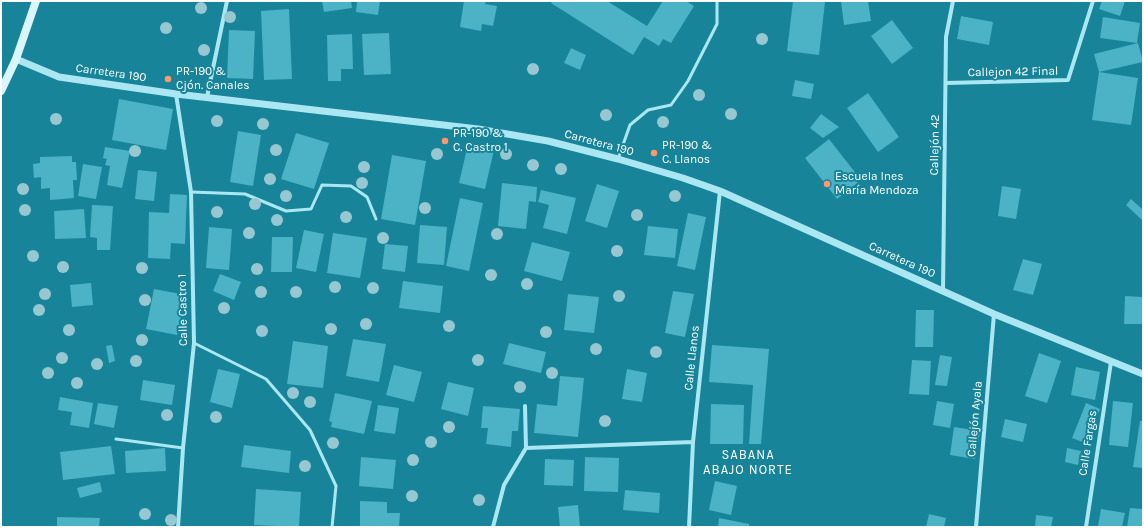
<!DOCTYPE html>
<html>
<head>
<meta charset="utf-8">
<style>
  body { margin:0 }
  #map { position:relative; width:1144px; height:528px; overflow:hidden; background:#178499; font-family:Karla,sans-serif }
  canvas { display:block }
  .frame { position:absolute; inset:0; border:2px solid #fff; pointer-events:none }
</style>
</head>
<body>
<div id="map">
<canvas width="1144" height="528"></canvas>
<div class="frame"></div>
</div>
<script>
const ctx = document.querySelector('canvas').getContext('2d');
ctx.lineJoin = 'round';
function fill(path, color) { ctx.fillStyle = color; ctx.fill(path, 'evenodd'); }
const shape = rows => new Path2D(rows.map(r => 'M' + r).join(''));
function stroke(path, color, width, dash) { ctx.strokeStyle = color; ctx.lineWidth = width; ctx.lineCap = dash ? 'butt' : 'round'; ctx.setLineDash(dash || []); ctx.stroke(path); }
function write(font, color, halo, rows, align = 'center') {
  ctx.font = font + ' Karla,sans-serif'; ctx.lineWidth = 4; ctx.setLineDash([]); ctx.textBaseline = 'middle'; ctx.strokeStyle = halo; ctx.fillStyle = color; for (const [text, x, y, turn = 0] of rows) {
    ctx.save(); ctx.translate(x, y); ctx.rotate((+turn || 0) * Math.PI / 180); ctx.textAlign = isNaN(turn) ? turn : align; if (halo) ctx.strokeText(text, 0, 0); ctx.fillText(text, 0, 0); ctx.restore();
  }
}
const building = shape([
  [322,1,351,1,352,8,324,12],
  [357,1,380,1,378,15,356,12],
  [464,1,486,1,485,4,497,6,493,26,482,24,481,31,460,27],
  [552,1,607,1,647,26,663,1,686,1,694,6,671,43,663,39,659,46,644,37,633,55,551,3],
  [793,1,825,2,819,55,787,51],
  [841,1,868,1,871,21,844,25],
  [1102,1,1125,1,1120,16,1099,9],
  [289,9,292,79,264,80,261,11],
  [961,16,993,22,989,45,957,39],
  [1103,17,1140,23,1137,43,1100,38],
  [892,20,913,48,892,64,871,36],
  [229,30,255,31,253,79,227,78],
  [389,33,391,74,364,75,362,34],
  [352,34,353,69,341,69,341,81,328,81,327,35],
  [1138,43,1143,62,1099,72,1094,54],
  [571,48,586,55,580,70,564,63],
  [1099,72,1138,78,1131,125,1092,120],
  [795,80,814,84,811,99,792,96],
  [868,93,899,137,878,152,847,108],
  [119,99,173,109,166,150,112,140],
  [821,114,839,127,823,138,810,128],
  [238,131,261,135,253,186,230,182],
  [296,133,329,143,314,189,281,179],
  [829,139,861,180,837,199,805,158],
  [468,144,494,150,485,189,459,183],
  [105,147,130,151,122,188,107,185,110,166,105,165,107,159,103,158],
  [392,155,426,161,415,225,381,219],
  [72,156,72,162,76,162,77,180,73,180,74,198,50,200,50,188,41,189,41,177,34,178,33,164,40,163,40,157],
  [83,164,102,167,96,199,78,196],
  [138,170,157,172,154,201,135,199],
  [502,183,537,187,536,202,529,201,526,229,498,226],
  [597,184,619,191,607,228,585,221],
  [1002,186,1021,189,1016,219,998,216],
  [541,190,576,198,567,234,543,228,549,205,538,202],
  [170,194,187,195,185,244,171,243,170,259,148,258,149,212,169,213],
  [460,198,483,203,469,271,446,266],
  [1131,199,1143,210,1142,220,1126,205],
  [92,205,113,206,110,250,97,250,97,238,90,237],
  [84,209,86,238,55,239,54,211],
  [688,213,706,217,695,270,677,266],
  [420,225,447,227,444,265,417,263],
  [648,226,678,229,675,258,644,255],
  [209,227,232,229,229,270,206,268],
  [304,230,324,234,316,272,296,268],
  [333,233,367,238,360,278,327,273],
  [272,237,293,237,292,272,271,272],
  [532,242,570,252,562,281,524,271],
  [385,244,408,246,405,272,382,269],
  [1023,259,1042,264,1033,295,1013,290],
  [220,274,241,282,234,300,213,291],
  [403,281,443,286,440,313,399,308],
  [91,283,93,305,72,307,70,285],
  [154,289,186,295,177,335,146,329],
  [673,291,694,294,685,337,665,333],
  [568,294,599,297,594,333,564,330],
  [1125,296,1143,297,1142,324,1124,324],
  [916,310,934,310,933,347,915,347],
  [353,339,386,344,379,382,346,376],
  [293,341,328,346,323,388,287,384],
  [509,343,546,352,541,373,503,364],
  [112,345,115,361,109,363,106,346],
  [712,345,769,349,761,444,749,444,753,385,709,382],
  [1039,353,1061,361,1047,403,1025,396],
  [940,355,952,357,947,386,935,385],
  [912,360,931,361,929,395,909,394],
  [394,365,422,372,414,402,386,395],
  [1076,367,1100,372,1095,400,1071,395],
  [218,369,240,374,232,408,210,402],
  [627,369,647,373,642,402,622,399],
  [560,376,584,378,578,437,534,433,537,404,557,406],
  [143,380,175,385,172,405,140,400],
  [448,382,474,388,468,416,441,409],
  [335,393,372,401,364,434,331,427,332,422,329,421],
  [60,397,93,403,89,428,70,425,72,412,58,410],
  [937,401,954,404,950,428,933,425],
  [1113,401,1133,403,1128,447,1109,445],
  [98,403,118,406,114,428,94,424],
  [1086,403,1100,409,1085,443,1072,438],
  [711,404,744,405,743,444,710,444],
  [378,405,399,408,395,434,374,431],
  [483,406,520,409,518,431,512,431,511,447,486,444,488,428,481,428],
  [1005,419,1027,424,1023,442,1001,437],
  [1140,421,1143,421,1143,468,1133,467],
  [954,427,980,431,975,459,950,455],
  [244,445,291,451,289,473,241,467],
  [111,446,115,474,63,480,60,452],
  [165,448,166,471,126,473,125,451],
  [1067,448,1081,451,1078,465,1065,462],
  [361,457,396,460,393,489,359,486],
  [585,457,619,458,618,492,584,491],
  [545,459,574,460,573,486,544,485],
  [715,481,737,486,731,515,709,510],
  [100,482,102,492,80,498,77,488],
  [256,489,301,492,299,527,254,525],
  [625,490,660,493,659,513,623,510],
  [360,501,387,502,387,513,400,513,399,527,360,527],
  [578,505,580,527,560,527,558,507],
  [1130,508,1143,509,1143,527,1127,527],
  [1101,509,1125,513,1122,527,1098,526],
  [929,514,946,518,944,527,926,527],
  [1036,515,1053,517,1051,527,1035,527],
  [57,517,100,518,99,527,57,527],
  [719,518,749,524,749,527,718,527]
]);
const service = shape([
  [618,159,630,125,648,110,671,105,688,81,717,24,717,1],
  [191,192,245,194,286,211,311,209,322,185,351,186,367,197,376,219],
  [194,343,266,379,310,430,336,486,332,527],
  [116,439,183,448]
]);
const minor = shape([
  [946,83,1068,80,1093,1],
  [176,94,191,192,194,343,183,448,178,527],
  [207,97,227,1],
  [943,291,946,37,953,1],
  [525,406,526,448],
  [493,527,504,485,526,448,693,442],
  [689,527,693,442,720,191],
  [976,527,994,314],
  [1086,527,1111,362]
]);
const tertiary = shape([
  [16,59,59,77,176,94,478,129,548,141,618,159,683,178,720,191,994,314,1143,374]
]);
const secondary = shape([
  [1,91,16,59,36,1]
]);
const trees = [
  [201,8],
  [230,17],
  [166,28],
  [762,39],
  [204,50],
  [533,69],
  [699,95],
  [731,114],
  [606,115],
  [56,119],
  [217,121],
  [663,122],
  [263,124],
  [276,150],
  [135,151],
  [437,154],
  [506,154],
  [533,165],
  [364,167],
  [561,169],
  [270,179],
  [362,183],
  [23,189],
  [286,196],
  [675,196],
  [255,204],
  [425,208],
  [25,210],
  [217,212],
  [637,215],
  [346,217],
  [277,220],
  [249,233],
  [497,234],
  [383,238],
  [617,251],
  [33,256],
  [63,267],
  [142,268],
  [257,269],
  [491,275],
  [527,284],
  [335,287],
  [373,288],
  [261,292],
  [296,292],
  [45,294],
  [619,296],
  [145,300],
  [224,308],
  [39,310],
  [366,324],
  [449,326],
  [331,329],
  [69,330],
  [262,331],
  [546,332],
  [142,340],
  [596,349],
  [656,352],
  [62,358],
  [478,360],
  [136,361],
  [97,364],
  [48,373],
  [552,373],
  [77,383],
  [520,387],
  [293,393],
  [310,402],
  [167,415],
  [216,417],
  [605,421],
  [449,427],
  [431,442],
  [333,443],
  [413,460],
  [305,466],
  [412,496],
  [479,500],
  [145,514],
  [171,520]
];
const markers = [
  [168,79,4,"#ff996c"],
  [445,141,4,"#ff996c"],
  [654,153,4,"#ff996c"],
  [827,184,4,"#ff996c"]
];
const poiNames = [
  ["PR-190 &",176,72],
  ["Cjón. Canales",176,86],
  ["PR-190 &",453,134],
  ["C. Castro 1",453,148],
  ["PR-190 &",662,146],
  ["C. Llanos",662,160],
  ["Escuela Ines",835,177],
  ["María Mendoza",835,191]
];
const streetNames = [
  ["Callejon 42 Final",1013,72,-1],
  ["Carretera 190",111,73,8],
  ["Carretera 190",599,143,15],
  ["Callejón 42",935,145,-89],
  ["Carretera 190",902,260,24],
  ["Calle Castro 1",183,310,-91],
  ["Calle Llanos",692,358,-84],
  ["Callejón Ayala",975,419,-85],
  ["Calle Fargas",1088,443,-81]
];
const neighbourhoodNames = [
  ["SABANA",748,455],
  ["ABAJO NORTE",748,470]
];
fill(building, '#4cb2c5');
stroke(service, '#abe7f2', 3);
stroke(minor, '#abe7f2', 4);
stroke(tertiary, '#abe7f2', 7);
stroke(secondary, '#daf6fc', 8);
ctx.fillStyle = '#97c8d1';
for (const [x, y] of trees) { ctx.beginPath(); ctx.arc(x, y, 6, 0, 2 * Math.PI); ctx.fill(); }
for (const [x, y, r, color] of markers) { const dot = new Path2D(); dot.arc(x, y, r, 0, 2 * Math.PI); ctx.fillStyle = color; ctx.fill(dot); stroke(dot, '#178499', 1.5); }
write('12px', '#fff', '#178499', poiNames, 'left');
write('12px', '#fff', '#178499', streetNames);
ctx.letterSpacing = '1px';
write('13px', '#fff', '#178499', neighbourhoodNames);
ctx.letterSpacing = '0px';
</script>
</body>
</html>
